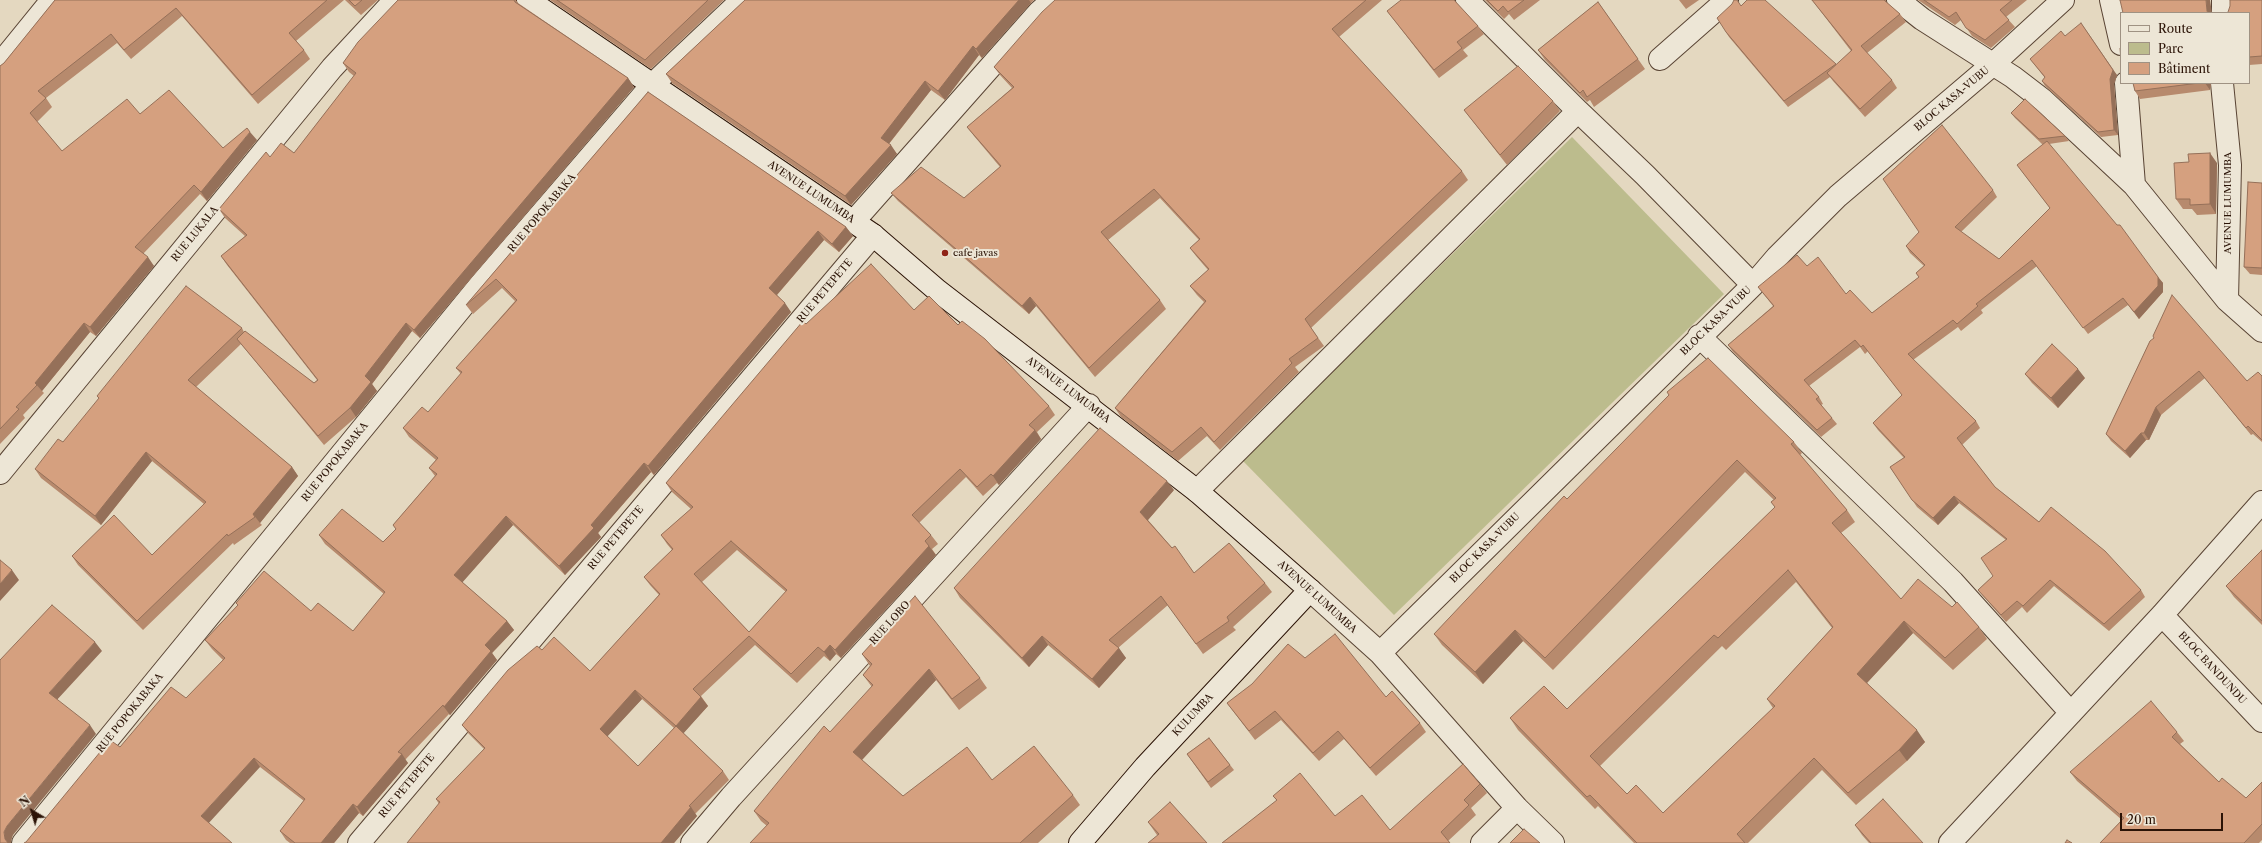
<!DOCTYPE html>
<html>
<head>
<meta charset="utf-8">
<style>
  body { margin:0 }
  #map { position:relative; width:2262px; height:843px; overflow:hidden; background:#e4d8c0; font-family:"Libre Caslon Text",serif }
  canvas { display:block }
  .legend { position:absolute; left:2120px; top:12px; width:130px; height:72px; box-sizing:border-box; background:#ede6d6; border:1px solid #9f9283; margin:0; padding:5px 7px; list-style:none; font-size:12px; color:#2b1306 }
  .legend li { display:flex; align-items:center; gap:8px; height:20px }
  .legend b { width:20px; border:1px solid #9f9283 }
  .north { position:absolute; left:12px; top:791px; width:40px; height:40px; -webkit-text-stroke:3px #ede6d6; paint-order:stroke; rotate:322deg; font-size:11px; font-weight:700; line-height:16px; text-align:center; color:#2b1306 }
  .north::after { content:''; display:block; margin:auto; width:14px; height:18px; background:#2b1306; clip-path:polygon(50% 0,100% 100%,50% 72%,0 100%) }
  .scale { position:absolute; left:2120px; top:813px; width:103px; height:18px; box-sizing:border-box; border:2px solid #2b1306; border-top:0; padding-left:5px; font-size:12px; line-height:14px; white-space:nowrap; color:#2b1306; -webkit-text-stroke:3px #ede6d6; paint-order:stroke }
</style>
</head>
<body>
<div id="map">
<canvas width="2262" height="843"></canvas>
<ul class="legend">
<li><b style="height:5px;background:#ede6d6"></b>Route</li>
<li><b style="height:11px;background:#bcbc8d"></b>Parc</li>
<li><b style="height:11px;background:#d5a07f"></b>Bâtiment</li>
</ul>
<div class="north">N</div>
<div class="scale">20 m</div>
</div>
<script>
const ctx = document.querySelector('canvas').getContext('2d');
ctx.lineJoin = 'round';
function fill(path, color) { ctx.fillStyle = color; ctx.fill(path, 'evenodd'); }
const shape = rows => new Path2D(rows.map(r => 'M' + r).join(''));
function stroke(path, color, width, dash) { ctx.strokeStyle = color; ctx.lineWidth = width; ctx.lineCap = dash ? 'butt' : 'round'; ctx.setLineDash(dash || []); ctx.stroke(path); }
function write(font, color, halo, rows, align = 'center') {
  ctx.font = font + ' "Libre Caslon Text",serif'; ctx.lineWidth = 4; ctx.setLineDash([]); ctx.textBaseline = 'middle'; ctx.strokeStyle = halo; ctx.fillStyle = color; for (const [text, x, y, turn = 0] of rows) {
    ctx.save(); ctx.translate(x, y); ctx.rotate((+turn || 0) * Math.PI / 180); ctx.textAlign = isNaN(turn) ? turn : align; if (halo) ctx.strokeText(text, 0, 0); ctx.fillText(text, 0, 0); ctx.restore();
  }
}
const green = shape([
  [1572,137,1724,294,1394,615,1242,460]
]);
const street = shape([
  [1467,0,1578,111],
  [1898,0,1922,19,2013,77,2043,100,2134,185,2227,300,2262,331],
  [2111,0,2121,44],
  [2223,13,2223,0],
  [1660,59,1727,0],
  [0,64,52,0],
  [2126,83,2134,185],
  [2222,83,2230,165,2227,300],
  [854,221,1039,12,1053,0],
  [1699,336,1953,582,2071,713],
  [0,473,332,68,395,0],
  [1197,491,1578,111,1645,175,1753,285],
  [1310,590,1380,653,1517,808,1553,843],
  [2162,615,2262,721],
  [1380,653,1753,285,1777,257,1838,196,1992,65,2063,0],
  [23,843,480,285,652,85,742,0],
  [359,843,873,235],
  [692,843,731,797,1089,405],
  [1482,843,1517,808],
  [1950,843,2162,615,2262,502]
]);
const secondary = shape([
  [528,0,873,235,938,291,1197,491,1310,590,1145,767,1080,843]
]);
const wall = shape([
  [55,0,344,0,296,41,304,50,310,59,258,104,182,16,131,59,117,43,46,98,52,107,37,122,62,151,140,114,223,148,257,140,207,201,200,194,143,254,154,266,96,336,90,332,42,391,44,393,23,415,25,418,0,444,0,66,4,63],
  [345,0,378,0,361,15],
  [398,0,516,0,518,3,628,78,634,87,420,338,412,331,372,384,377,391,356,417,324,445,241,344,196,387,292,467,298,476,260,523,262,525,234,545,233,543,143,630,78,565,72,556,152,555,204,504,152,461,101,525,41,478,35,469,63,442,99,399,97,396,242,328,244,332,314,383,317,380,227,265,221,256,245,236,225,218,219,209,270,157,294,153,354,76,349,72,343,63],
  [550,0,724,0,651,69],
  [745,0,1034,0,1031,3,982,58,979,55,945,100,931,90,889,144,897,154,851,205,672,83,666,74],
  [1055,0,1382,0,1339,37,1462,171,1468,180,1311,328,1324,346,1295,367,1299,372,1220,450,1207,436,1178,461,1121,417,1115,408,1204,302,1197,295,1190,286,1208,270,1196,256,1190,248,1199,240,1160,198,1108,240,1160,300,1166,309,1095,377,1036,306,1029,314,898,201,891,193,964,198,1000,167,974,136,967,127,1012,88,1000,75,994,67],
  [1455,0,1455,2,1478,26,1484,34,1463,50,1468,56,1439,78,1387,11],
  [1485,0,1540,0,1514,20,1509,14,1504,19],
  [1679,0,1699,0,1686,9],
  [1812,0,1886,0,1886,2,1900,14,1906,22,1867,53,1892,80,1897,88,1865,117,1833,81,1830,77,1788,107,1729,37,1726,32,1741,6,1837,65,1851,51],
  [1918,0,2027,0,2006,17,2015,27,1991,48,1972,36,1961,20,1955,25],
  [2262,0,2262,64,2249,65,2249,13],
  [1598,2,1645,69,1594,107,1590,100,1587,102,1545,60,1538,50],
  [2065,36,2117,75,2114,84,2118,135,2101,137,2045,86,2042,81,2045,78,2030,59],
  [2133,83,2211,83,2210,90,2140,99,2135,91],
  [648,92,846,227,853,236,839,252,824,240,777,295,791,312,654,475,651,472,598,533,601,537,565,575,513,525,462,582,507,621,514,630,492,653,497,660,450,715,449,714,405,760,408,763,363,816,359,813,334,843,290,843,286,840,280,831,304,801,260,767,26,842,120,747,186,698,223,660,212,649,205,640,238,605,236,603,311,611,353,631,384,594,325,544,319,535,383,542,396,529,393,525,435,476,429,468,436,460,409,437,403,428,428,412,461,374,456,368,515,301,502,288,473,314,466,305],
  [1553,101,1560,111,1507,165,1471,119,1464,110],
  [2011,113,2065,136,2069,141,2049,144,2163,283,2163,292,2139,319,2128,305,2088,334,2037,266,1981,310,1983,313,1961,331,1958,327,1913,360,1976,421,1980,428,1962,445,1995,487,2039,522,2141,590,2145,597,2109,631,2054,586,2027,613,2022,607,2006,622,1983,596,1978,590,1993,576,2006,540,1959,503,1938,525,1917,507,1890,467,1904,458,1878,430,1873,423,1902,395,1868,351,1865,354,1860,347,1809,386,1819,397,1823,404,1821,405,1832,418,1837,424,1821,437,1733,352,1728,345,1773,306,1758,287,1807,266,1872,313,1919,277,1916,273,1924,266,1910,253,1906,246,1993,190,1997,197,1961,232,1999,259,2050,208,2017,165,2043,144,2042,144,2015,118],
  [2189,162,2217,163,2216,214,2197,215,2192,209,2183,209,2176,199],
  [2262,183,2262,275,2250,274,2244,267],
  [914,310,958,325,1049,406,1055,415,1037,432,1041,439,999,485,997,483,983,496,966,477,919,523,931,535,938,544,932,549,936,555,841,658,836,654,830,661,824,656,797,683,755,645,701,696,708,706,683,733,723,771,729,780,695,814,697,816,674,843,407,843,439,804,436,799,484,749,468,733,462,725,542,650,590,671,659,595,650,585,644,577,672,550,667,544,661,535,691,509,672,492,666,483,806,324],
  [737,550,786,592,749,632,702,582],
  [642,699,674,728,638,766,607,736],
  [2150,341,2247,381,2262,376,2262,442,2253,434,2251,435,2205,378,2161,415,2149,440,2146,440,2130,458,2111,441,2106,434],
  [2025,374,2085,378,2058,408,2032,383],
  [1794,442,1802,453,1800,455,1847,510,1855,522,1841,533,1901,599,1952,607,1979,627,1987,639,1953,670,1913,633,1867,683,1925,742,1907,761,1856,805,1822,770,1748,843,1634,843,1598,806,1595,809,1518,730,1510,718,1567,709,1775,507,1771,502,1774,500,1745,472,1553,670,1523,641,1483,684,1442,645,1434,634,1567,499],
  [1796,582,1832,628,1767,699,1773,708,1663,813,1627,794,1600,766,1722,646,1726,650],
  [1174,490,1148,520,1194,573,1265,583,1272,592,1233,627,1236,630,1203,654,1168,605,1118,648,1126,658,1099,688,1048,645,1029,667,960,598,954,588],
  [2262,550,2262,625,2234,597,2226,586],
  [862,654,980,678,987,688,959,710,936,680,862,760,903,796,992,780,1073,795,1080,805,1038,843,750,843,767,826,761,821,754,811,830,732,872,687,863,675,870,666],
  [1305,658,1386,697,1420,723,1426,732,1376,776,1344,739,1319,761,1281,720,1255,740,1227,703],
  [2177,732,2184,741,2180,744,2219,782,2246,798,2262,782,2262,840,2259,843,2100,843,2122,820,2077,781,2070,772],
  [1209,738,1234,770,1211,788,1187,754],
  [1480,784,1487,793,1471,808,1476,815,1448,841,1222,843,1277,801,1273,796,1335,816,1390,830],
  [1148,822,1207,843,1157,835],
  [1855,825,1923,843,1869,843,1862,835]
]);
const shadedWall = shape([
  [1019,0,1029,0,1031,3,982,58,976,49],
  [2206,0,2210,0,2212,13,2208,13,2207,11],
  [2081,23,2117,75,2114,84,2118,135,2114,130],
  [973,46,979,55,945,100,938,91],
  [628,78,634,87,420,338,414,330],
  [925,81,931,90,887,146,881,138],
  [2205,83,2211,83,2210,90],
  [250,132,257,140,207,201,201,192],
  [891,145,897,154,851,205,845,196],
  [2210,153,2217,163,2216,214,2210,204],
  [846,227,853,236,839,252,832,244],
  [818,231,824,240,775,297,769,288],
  [148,257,154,266,96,336,90,327],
  [2158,277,2163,283,2163,292,2139,319,2134,312],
  [1030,297,1036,306,1029,314,1022,306],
  [785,303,791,312,654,475,648,466],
  [84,323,90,332,42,391,35,383],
  [406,323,412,331,372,384,377,391,356,417,350,408,365,376],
  [2078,369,2085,378,2058,408,2051,398],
  [2156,407,2161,415,2149,440,2144,433],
  [1035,430,1041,439,999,485,993,476],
  [2141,433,2146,440,2130,458,2125,451],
  [146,452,152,461,101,525,95,516],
  [644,463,651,472,598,533,601,537,565,575,559,566,591,525],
  [292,467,298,476,260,523,253,514],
  [1167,481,1174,490,1147,521,1140,512],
  [1954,496,1959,503,1938,525,1933,518],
  [506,516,513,525,461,584,454,575],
  [929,546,936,555,841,658,835,650],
  [12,570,19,580,0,601,0,584],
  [507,621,514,630,492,653,497,660,450,715,444,707,485,645],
  [1904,621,1913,633,1865,685,1857,674],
  [1515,630,1523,641,1483,684,1475,672],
  [1042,636,1048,645,1029,667,1022,658],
  [95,642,102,651,55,702,49,693],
  [830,645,836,654,830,661,824,652],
  [1119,648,1126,658,1099,688,1092,679],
  [929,669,936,680,860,762,853,752],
  [635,690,642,699,606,738,600,729],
  [701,697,708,706,682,735,676,726],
  [90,725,96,734,13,835,11,841,11,843,8,843,5,839,4,832,7,826],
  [1917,730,1925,742,1907,761,1899,750],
  [402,754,408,763,363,816,357,807],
  [254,758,260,767,207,825,201,816],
  [353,804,359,813,334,843,321,843],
  [691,807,697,816,674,843,661,843]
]);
const building = shape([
  [55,0,327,0,289,33,304,50,252,95,176,8,124,50,111,34,38,91,46,98,30,113,62,151,127,99,140,114,169,90,223,148,247,128,250,132,201,192,194,185,135,247,148,257,90,327,84,323,35,383,37,385,16,407,19,409,0,429,0,66,4,63,55,0],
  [349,0,362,0,355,6,349,0],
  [398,0,514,0,515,2,628,78,414,330,406,323,365,376,371,382,350,408,318,436,237,339,245,331,314,383,318,380,221,256,247,235,219,209,266,152,270,157,281,143,294,153,356,73,343,63,358,42,398,0],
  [557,0,708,0,645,60,557,0],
  [745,0,1019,0,976,49,973,46,938,91,925,81,881,138,891,145,845,196,666,74,745,0],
  [1055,0,1366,0,1332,29,1462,171,1305,319,1318,338,1289,359,1292,363,1214,442,1201,427,1172,452,1115,408,1206,301,1190,286,1209,269,1190,248,1200,239,1154,189,1101,232,1160,300,1089,368,1030,297,1022,306,891,193,921,167,964,198,1001,166,967,127,1014,87,994,67,1042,12,1055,0],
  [1401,0,1454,0,1478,26,1457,42,1462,48,1434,70,1387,11,1401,0],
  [1487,0,1524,0,1508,12,1503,6,1498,11,1487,0],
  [1734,0,1737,0,1741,6,1747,0,1765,0,1836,64,1784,101,1726,32,1717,18,1732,4,1734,0],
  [1812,0,1884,0,1900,14,1861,46,1892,80,1860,109,1827,73,1852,50,1812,0],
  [1924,0,2012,0,2000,10,2009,20,1985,40,1966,28,1956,12,1949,17,1924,0],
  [2120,0,2206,0,2207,11,2208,13,2123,13,2120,0],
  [2230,0,2262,0,2262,56,2249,57,2249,13,2227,13,2228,12,2230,6,2230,0],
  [1598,2,1638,59,1587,97,1583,90,1580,93,1538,50,1598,2],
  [2081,23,2113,70,2110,79,2114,130,2098,132,2042,81,2045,77,2030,59,2061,31,2065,36,2081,23],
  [2121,47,2121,61,2120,48,2121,47],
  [1518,66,1553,101,1500,155,1464,110,1518,66],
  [2133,83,2199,83,2135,91,2133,83],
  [648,92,846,227,832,244,818,231,769,288,785,303,648,466,644,463,591,525,594,528,559,566,506,516,454,575,507,621,485,645,491,651,444,707,443,705,398,752,402,754,357,807,353,804,321,843,295,843,280,831,305,799,254,758,201,816,232,843,24,843,26,842,110,740,120,747,171,687,186,698,225,658,205,640,238,605,236,603,264,571,311,611,318,603,353,631,385,592,319,535,342,509,383,542,396,529,393,525,437,474,429,468,438,458,403,428,422,407,428,412,462,372,456,368,517,300,496,279,466,305,648,92],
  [2025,99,2065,136,2039,139,2011,113,2025,99],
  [1942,125,1993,190,1955,227,1999,259,2050,208,2017,165,2047,141,2117,225,2120,225,2158,277,2158,286,2134,312,2123,298,2083,328,2032,260,1976,304,1978,306,1957,324,1953,320,1908,354,1976,421,1957,438,1995,487,2039,522,2051,507,2105,551,2141,590,2104,624,2050,580,2023,606,2017,601,2001,615,1978,590,1993,576,1981,558,2007,539,1954,496,1933,518,1912,500,1890,467,1905,457,1873,423,1902,395,1863,345,1861,347,1855,340,1804,380,1819,397,1816,399,1832,418,1817,430,1728,345,1774,306,1758,287,1797,255,1807,266,1818,257,1846,294,1850,290,1872,313,1919,277,1916,273,1925,265,1906,246,1919,232,1883,179,1942,125],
  [2210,153,2210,204,2190,205,2190,199,2176,199,2174,163,2189,162,2188,154,2210,153],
  [2248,182,2262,183,2262,268,2244,267,2248,182],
  [871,264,914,310,929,296,958,325,962,321,985,339,1049,406,1029,425,1035,430,993,476,991,474,977,487,960,469,912,515,931,535,925,541,929,546,835,650,830,645,824,652,818,647,791,674,749,636,693,689,701,697,676,726,635,690,600,729,638,766,676,726,723,771,689,806,691,807,661,843,407,843,440,802,436,799,485,748,462,725,508,670,537,646,542,650,554,637,590,671,660,594,644,577,673,549,661,535,693,507,666,483,803,321,806,324,871,264],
  [731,541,787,590,749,632,694,574,731,541],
  [186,286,242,328,188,380,292,467,253,514,255,517,228,536,227,534,137,621,72,556,114,515,152,555,206,502,146,452,95,516,35,469,58,439,63,442,99,398,97,396,186,286],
  [2172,295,2247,381,2258,372,2262,376,2262,440,2248,426,2246,428,2199,371,2156,407,2144,433,2141,433,2125,451,2106,434,2150,341,2154,338,2153,336,2172,295],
  [2052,344,2078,369,2051,398,2025,374,2052,344],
  [1708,358,1794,442,1791,444,1847,510,1832,523,1901,599,1918,579,1952,607,1957,602,1979,627,1945,658,1904,621,1857,674,1917,730,1899,750,1848,793,1814,758,1737,834,1745,843,1637,843,1590,795,1587,797,1510,718,1544,686,1567,709,1775,507,1771,502,1776,498,1737,460,1545,658,1515,630,1475,672,1434,634,1564,496,1567,499,1669,395,1667,392,1708,358],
  [1788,570,1833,627,1767,699,1775,706,1663,813,1636,785,1627,794,1590,756,1714,635,1718,638,1788,570],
  [1100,428,1167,481,1140,512,1172,548,1175,546,1194,573,1229,543,1265,583,1227,617,1229,621,1196,644,1161,596,1109,640,1119,648,1092,679,1042,636,1022,658,954,588,1100,428],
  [2262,550,2262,621,2226,586,2262,550],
  [0,560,12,570,0,584,0,560],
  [915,596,980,678,952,699,929,669,853,752,903,796,967,747,992,780,1034,746,1073,795,1020,843,750,843,769,823,754,811,824,726,830,732,873,685,863,675,872,664,862,654,915,596],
  [52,605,95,642,49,693,90,725,7,826,4,832,5,839,8,843,0,843,0,660,52,605],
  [1335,634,1386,697,1392,691,1420,723,1370,768,1338,731,1313,753,1275,711,1249,731,1227,703,1252,684,1288,644,1305,658,1335,634],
  [2151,701,2177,732,2172,737,2219,782,2222,778,2246,798,2262,782,2262,824,2244,843,2100,843,2124,818,2070,772,2151,701],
  [1209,738,1230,765,1208,782,1187,754,1209,738],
  [1463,764,1480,784,1464,800,1469,805,1441,832,1450,843,1222,843,1277,800,1273,796,1300,773,1335,816,1362,795,1390,830,1463,764],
  [1883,799,1923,843,1871,843,1855,825,1883,799],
  [1170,802,1207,843,1148,843,1159,834,1148,822,1170,802],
  [1524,829,1540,843,1510,843,1524,829],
  [2067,840,2072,843,2065,843,2067,840]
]);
const markers = [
  [945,253,4,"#8f2418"]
];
const streetNames = [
  ["BLOC KASA-VUBU",1952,99,-40],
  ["AVENUE LUMUMBA",811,192,34],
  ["AVENUE LUMUMBA",2228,203,-90],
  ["RUE POPOKABAKA",542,213,-50],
  ["RUE LUKALA",195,234,-51],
  ["RUE PETEPETE",825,291,-50],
  ["BLOC KASA-VUBU",1716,321,-44],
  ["AVENUE LUMUMBA",1068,390,37],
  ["RUE POPOKABAKA",335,462,-51],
  ["RUE PETEPETE",616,538,-50],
  ["BLOC KASA-VUBU",1485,548,-45],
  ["AVENUE LUMUMBA",1317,597,42],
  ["RUE LOBO",890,623,-48],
  ["BLOC BANDUNDU",2212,668,47],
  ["RUE POPOKABAKA",130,713,-51],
  ["KULUMBA",1193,715,-47],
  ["RUE PETEPETE",407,786,-50]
];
const poiNames = [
  ["cafe javas",953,253]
];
fill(green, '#bcbc8d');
stroke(street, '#594434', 24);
stroke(secondary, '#2b1306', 24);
stroke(street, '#ede6d6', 22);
stroke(secondary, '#ede6d6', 22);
fill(wall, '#b78a6d');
fill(shadedWall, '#957059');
fill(building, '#d5a07f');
stroke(building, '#957059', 1);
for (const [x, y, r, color] of markers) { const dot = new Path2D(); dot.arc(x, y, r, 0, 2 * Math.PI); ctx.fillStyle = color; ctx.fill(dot); stroke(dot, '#ede6d6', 1.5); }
write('10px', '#2b1306', '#ede6d6', streetNames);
write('10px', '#2b1306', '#ede6d6', poiNames, 'left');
</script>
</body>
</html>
